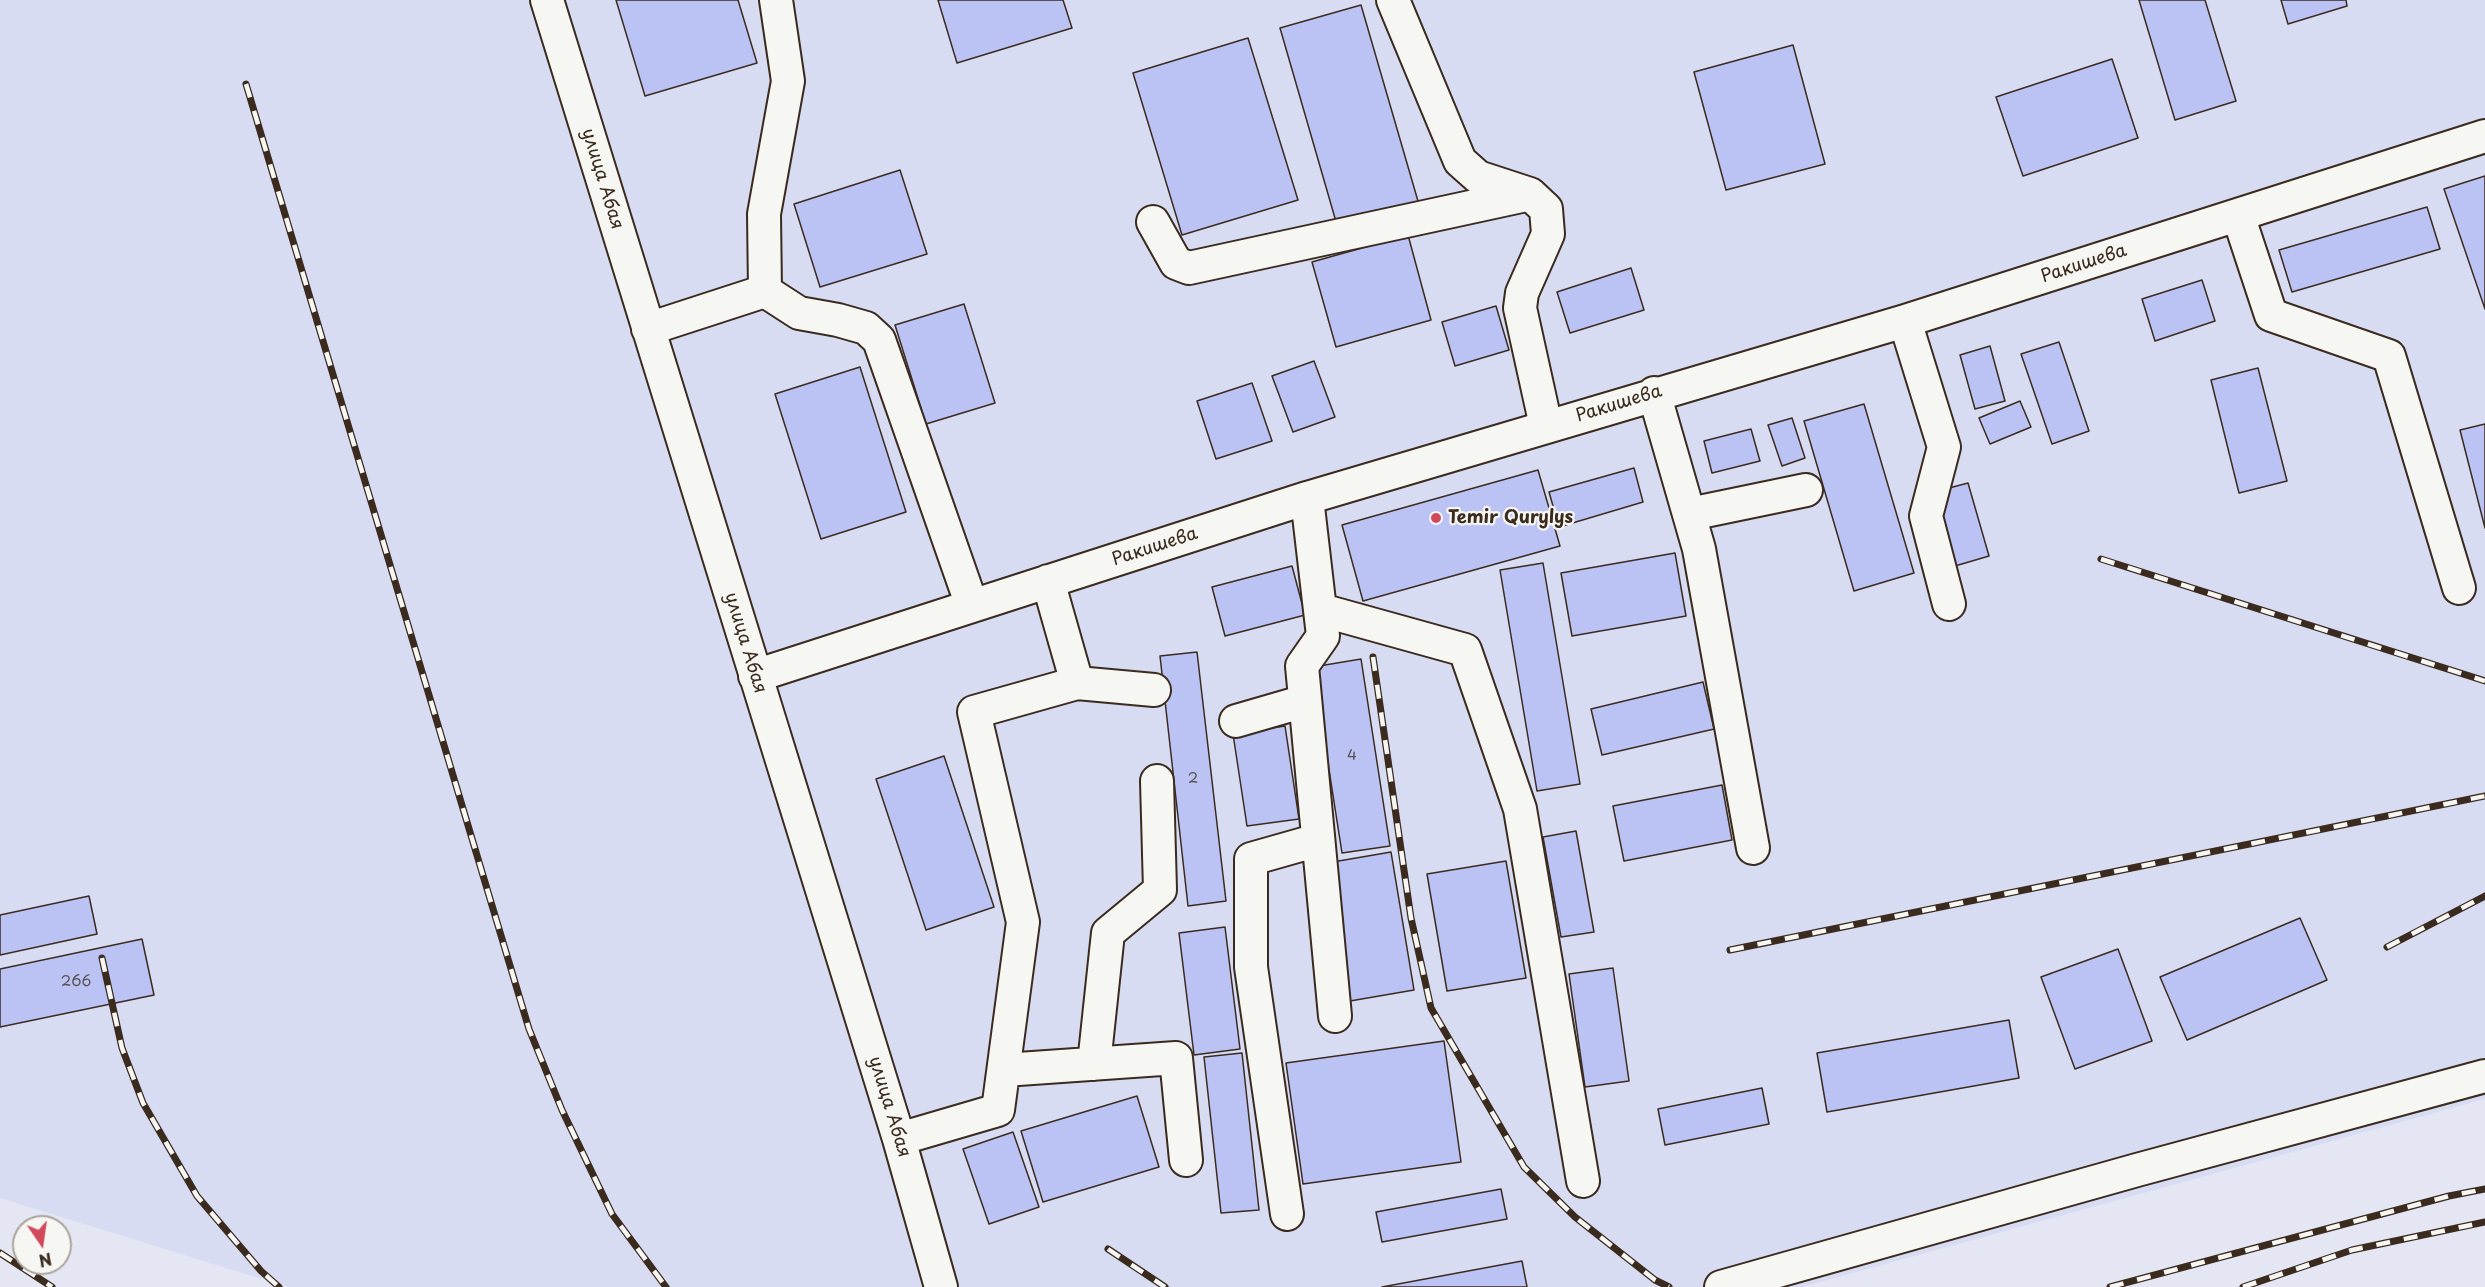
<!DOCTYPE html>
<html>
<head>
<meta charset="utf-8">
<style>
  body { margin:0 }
  #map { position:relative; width:2485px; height:1287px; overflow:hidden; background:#e4e7f3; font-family:"Playpen Sans",sans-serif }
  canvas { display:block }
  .north { position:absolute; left:12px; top:1215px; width:60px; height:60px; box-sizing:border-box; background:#f6f6f2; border:2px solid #aba49d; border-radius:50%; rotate:167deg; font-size:16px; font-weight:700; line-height:24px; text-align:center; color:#3b2a1e }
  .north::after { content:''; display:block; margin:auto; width:21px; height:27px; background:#d1495b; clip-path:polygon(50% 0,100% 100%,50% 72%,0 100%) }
</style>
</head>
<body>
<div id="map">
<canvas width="2485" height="1287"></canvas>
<div class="north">N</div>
</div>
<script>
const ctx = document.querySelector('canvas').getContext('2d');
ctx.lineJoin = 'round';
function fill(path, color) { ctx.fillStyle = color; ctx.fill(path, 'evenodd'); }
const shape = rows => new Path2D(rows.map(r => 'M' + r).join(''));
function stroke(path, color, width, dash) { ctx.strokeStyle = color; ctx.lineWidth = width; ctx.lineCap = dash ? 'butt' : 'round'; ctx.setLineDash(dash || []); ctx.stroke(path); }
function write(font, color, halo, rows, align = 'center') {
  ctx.font = font + ' "Playpen Sans",sans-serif'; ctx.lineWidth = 4.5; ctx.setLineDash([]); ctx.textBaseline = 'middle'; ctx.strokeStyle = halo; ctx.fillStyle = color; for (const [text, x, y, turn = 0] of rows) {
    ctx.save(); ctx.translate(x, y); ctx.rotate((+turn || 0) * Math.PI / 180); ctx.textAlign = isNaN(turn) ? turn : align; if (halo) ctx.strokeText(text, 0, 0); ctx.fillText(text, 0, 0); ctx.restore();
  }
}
const built = shape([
  [0,0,2485,0,2485,1099,1802,1287,287,1287,0,1198]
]);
const building = shape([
  [616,0,738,0,757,63,645,96,616,0],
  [938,0,1063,0,1072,28,957,63,938,0],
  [2139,0,2205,0,2236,101,2175,120,2139,0],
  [2281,0,2346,0,2347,6,2288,24,2281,0],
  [1361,5,1420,208,1339,232,1280,28,1361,5],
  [1248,38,1298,200,1182,235,1133,73,1248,38],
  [1793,45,1825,164,1726,190,1694,72,1793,45],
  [2112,59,2138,138,2023,176,1996,97,2112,59],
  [900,170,927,254,820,287,794,204,900,170],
  [2485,176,2485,309,2444,189,2485,176],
  [2427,207,2440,249,2292,292,2279,250,2427,207],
  [1408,235,1431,320,1336,347,1312,262,1408,235],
  [1631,268,1644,310,1570,333,1557,292,1631,268],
  [2202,280,2215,321,2155,341,2142,299,2202,280],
  [964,304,995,403,926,424,895,325,964,304],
  [1496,306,1509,350,1455,366,1442,322,1496,306],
  [2059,342,2089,431,2052,444,2021,354,2059,342],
  [1990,346,2005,401,1975,409,1960,355,1990,346],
  [1314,361,1335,417,1293,432,1272,376,1314,361],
  [860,367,906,512,821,539,775,394,860,367],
  [2258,368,2287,481,2239,493,2211,380,2258,368],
  [1252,383,1272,441,1216,459,1197,401,1252,383],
  [2020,401,2031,427,1990,444,1979,418,2020,401],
  [1864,404,1914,573,1854,591,1804,421,1864,404],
  [1792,418,1805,458,1782,466,1768,425,1792,418],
  [2485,424,2485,528,2460,430,2485,424],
  [1751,429,1760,461,1712,473,1704,441,1751,429],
  [1634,468,1643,502,1559,527,1549,492,1634,468],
  [1538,470,1560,546,1363,601,1342,525,1538,470],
  [1968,483,1989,556,1955,566,1934,492,1968,483],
  [1675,553,1686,616,1572,636,1561,573,1675,553],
  [1543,563,1580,784,1537,791,1500,570,1543,563],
  [1292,566,1305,615,1225,636,1212,587,1292,566],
  [1197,652,1226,901,1188,906,1160,656,1197,652],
  [1361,659,1390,846,1342,853,1313,667,1361,659],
  [1703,682,1714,729,1602,755,1591,709,1703,682],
  [1285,726,1299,819,1247,826,1233,734,1285,726],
  [944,756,994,907,926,930,876,779,944,756],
  [1722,785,1732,840,1624,861,1613,806,1722,785],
  [1576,831,1594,932,1561,937,1543,837,1576,831],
  [1391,852,1414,990,1350,1001,1327,863,1391,852],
  [1506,861,1526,978,1447,991,1427,874,1506,861],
  [89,896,97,934,0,955,0,915,89,896],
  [2300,918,2327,980,2187,1040,2160,977,2300,918],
  [1225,927,1240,1049,1194,1055,1179,933,1225,927],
  [142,939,154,995,0,1027,0,969,142,939],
  [2118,949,2152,1041,2075,1069,2041,977,2118,949],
  [1613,968,1629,1081,1585,1087,1569,974,1613,968],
  [2009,1020,2019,1078,1827,1112,1817,1053,2009,1020],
  [1444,1041,1461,1162,1303,1184,1286,1063,1444,1041],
  [1242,1053,1259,1210,1221,1213,1204,1057,1242,1053],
  [1762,1088,1769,1124,1665,1145,1658,1109,1762,1088],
  [1137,1096,1159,1167,1043,1202,1021,1131,1137,1096],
  [1013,1132,1039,1207,989,1224,963,1149,1013,1132],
  [1501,1189,1507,1219,1382,1242,1376,1212,1501,1189],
  [1522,1261,1527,1287,1382,1287,1522,1261]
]);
const minor = shape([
  [547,0,899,1139,941,1287],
  [1393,0,1460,161,1478,177,1530,194,1546,209,1548,234,1522,293,1520,308,1546,426],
  [2238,215,2271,315,2389,356,2459,588],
  [1153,222,1176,263,1189,268,1526,195],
  [765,291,764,214,788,81,776,0],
  [1905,321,1944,447,1926,516,1949,604],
  [648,329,765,291,799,313,838,320,866,328,879,340,972,606],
  [1654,393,1699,549,1753,848],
  [1307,498,1323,636,1302,666,1335,1016],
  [1690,514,1806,490],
  [1321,610,1465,650,1520,809,1583,1181],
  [755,676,1307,498,1905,321,2485,136],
  [1077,683,1154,690],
  [1236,721,1305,701],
  [1094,1064,1108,933,1160,890,1157,781],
  [1004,1070,1176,1058,1186,1160],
  [899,1139,998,1110,1023,922,974,712,1077,683,1048,581],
  [1287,1214,1251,967,1251,859,1318,840],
  [1721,1287,2137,1170,2485,1076]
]);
const rail = shape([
  [246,84,529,1029,562,1110,612,1214,666,1287],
  [2101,559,2485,681],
  [1373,657,1411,918,1431,1008,1524,1167,1575,1217,1655,1280,1669,1287],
  [2387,947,2485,896],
  [1730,950,2485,796],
  [102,958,122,1048,143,1103,197,1196,261,1271,279,1287],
  [1108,1249,1165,1287],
  [0,1253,52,1287],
  [2110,1287,2449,1196,2485,1189],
  [2243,1287,2352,1250,2485,1222]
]);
const markers = [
  [1436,518,6,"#d1495b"]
];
const numberNames = [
  ["4",1352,756],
  ["2",1193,779],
  ["266",76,982]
];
const streetNames = [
  ["улица Абая",602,179,73],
  ["Ракишева",2084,264,-18],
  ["Ракишева",1619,404,-17],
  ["Ракишева",1155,547,-18],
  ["улица Абая",745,643,73],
  ["улица Абая",889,1107,73]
];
const poiNames = [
  ["Temir Qurylys",1448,518]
];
fill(built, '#d8dcf3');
fill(building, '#bbc3f4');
stroke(building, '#3b2a1e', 1.5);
stroke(minor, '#3b2a1e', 36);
stroke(minor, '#f6f6f2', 32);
stroke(rail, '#3b2a1e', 7);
stroke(rail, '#f6f6f2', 4.5, [14]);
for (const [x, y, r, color] of markers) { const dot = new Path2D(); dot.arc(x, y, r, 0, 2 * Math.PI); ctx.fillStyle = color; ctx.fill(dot); stroke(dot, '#f6f6f2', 2); }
write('15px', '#5b5054', null, numberNames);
write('18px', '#3b2a1e', '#f6f6f2', streetNames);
write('bold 18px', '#3b2a1e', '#f6f6f2', poiNames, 'left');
</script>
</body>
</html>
